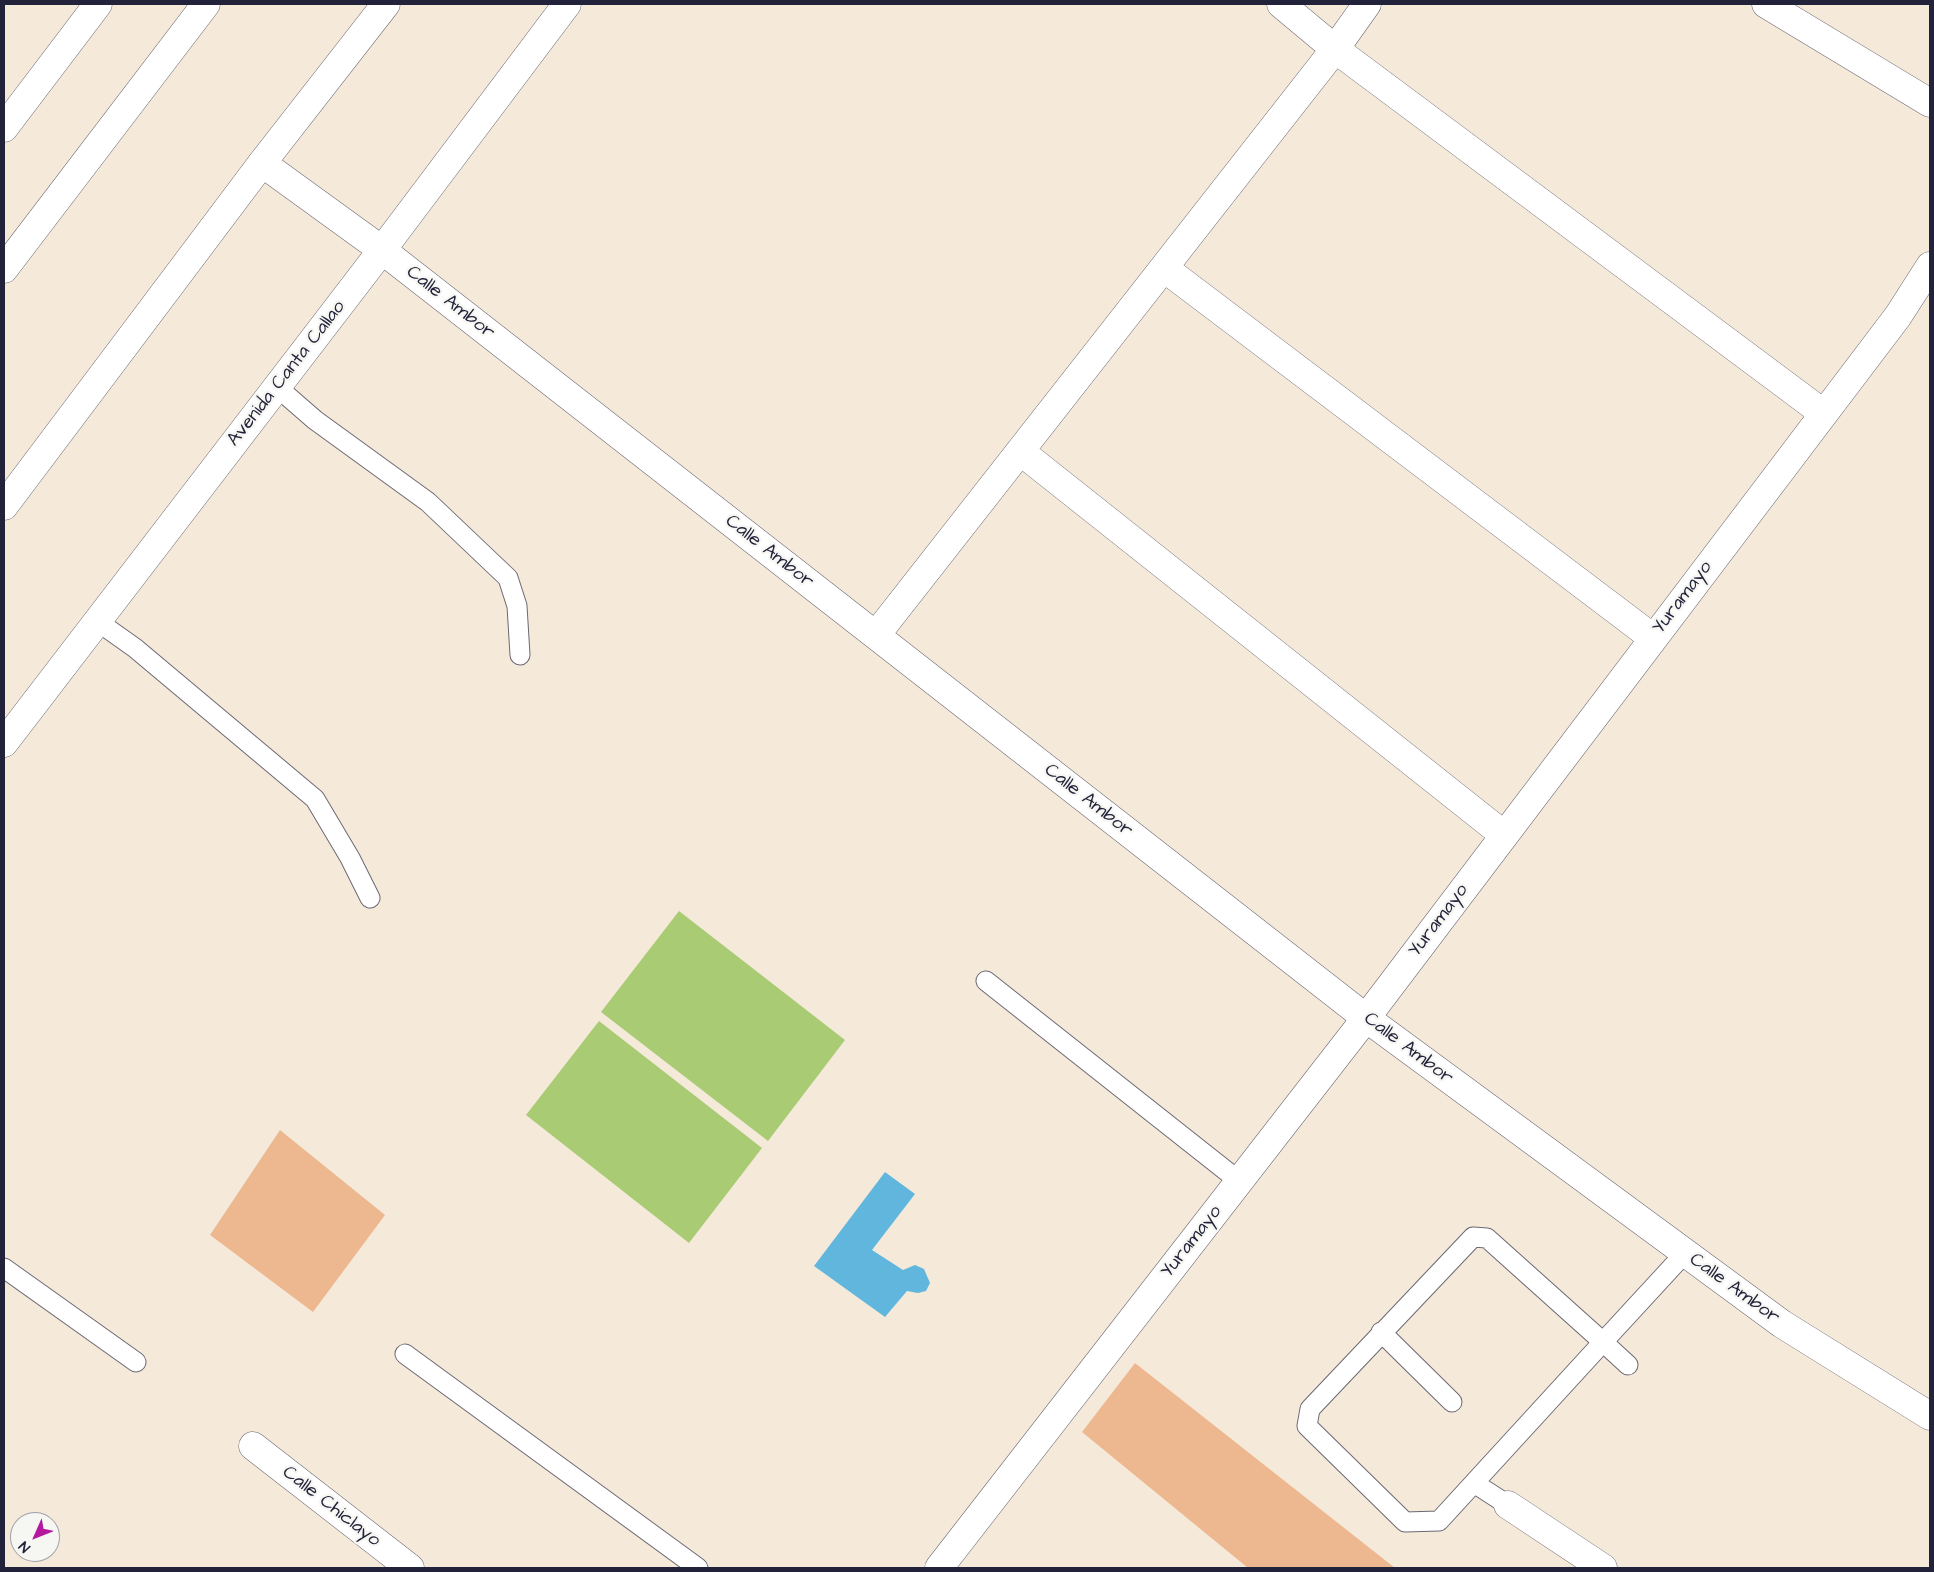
<!DOCTYPE html>
<html>
<head>
<meta charset="utf-8">
<style>
  body { margin:0 }
  #map { position:relative; width:1934px; height:1572px; overflow:hidden; background:#f5eada; font-family:"Architects Daughter",sans-serif }
  canvas { display:block }
  .frame { position:absolute; inset:0; border:5px solid #22223b; pointer-events:none }
  .north { position:absolute; left:10px; top:1512px; width:50px; height:50px; box-sizing:border-box; background:#f6f6f2; border:1px solid #a1a1a9; border-radius:50%; rotate:226deg; font-size:14px; font-weight:700; line-height:20px; text-align:center; color:#22223b }
  .north::after { content:''; display:block; margin:auto; width:18px; height:22px; background:#b5179e; clip-path:polygon(50% 0,100% 100%,50% 72%,0 100%) }
</style>
</head>
<body>
<div id="map">
<canvas width="1934" height="1572"></canvas>
<div class="frame"></div>
<div class="north">N</div>
</div>
<script>
const ctx = document.querySelector('canvas').getContext('2d');
ctx.lineJoin = 'round';
function fill(path, color) { ctx.fillStyle = color; ctx.fill(path, 'evenodd'); }
const shape = rows => new Path2D(rows.map(r => 'M' + r).join(''));
function stroke(path, color, width, dash) { ctx.strokeStyle = color; ctx.lineWidth = width; ctx.lineCap = dash ? 'butt' : 'round'; ctx.setLineDash(dash || []); ctx.stroke(path); }
function write(font, color, halo, rows, align = 'center') {
  ctx.font = font + ' "Architects Daughter",sans-serif'; ctx.lineWidth = 4.5; ctx.setLineDash([]); ctx.textBaseline = 'middle'; ctx.strokeStyle = halo; ctx.fillStyle = color; for (const [text, x, y, turn = 0] of rows) {
    ctx.save(); ctx.translate(x, y); ctx.rotate((+turn || 0) * Math.PI / 180); ctx.textAlign = isNaN(turn) ? turn : align; if (halo) ctx.strokeText(text, 0, 0); ctx.fillText(text, 0, 0); ctx.restore();
  }
}
const green = shape([
  [679,911,845,1040,768,1141,601,1012],
  [599,1021,762,1148,689,1243,526,1115]
]);
const water = shape([
  [885,1172,915,1194,872,1250,903,1270,915,1265,924,1269,930,1283,926,1291,918,1293,907,1291,885,1317,814,1266]
]);
const building = shape([
  [280,1130,385,1215,313,1312,210,1235],
  [1135,1363,1395,1568,1248,1568,1082,1432]
]);
const lane = shape([
  [277,387,315,420,428,502,508,578,517,606,520,655],
  [97,621,135,648,315,799,350,858,370,898],
  [986,981,1239,1181],
  [4,1268,136,1362],
  [1381,1332,1452,1402],
  [405,1354,698,1568],
  [1628,1365,1603,1342,1487,1238,1473,1237,1310,1409,1307,1426,1405,1522,1439,1521,1603,1342,1685,1253],
  [1474,1483,1508,1505]
]);
const street = shape([
  [1281,4,1335,49,1823,413],
  [1766,4,1930,103],
  [262,163,382,250,1366,1018,1782,1324,1930,1416],
  [1164,268,1653,638],
  [1020,451,1504,835],
  [876,635,1335,49,1367,4],
  [4,743,382,250,567,4],
  [253,1446,410,1568],
  [1508,1505,1603,1568],
  [939,1568,1366,1018,1898,316,1930,266]
]);
const secondary = shape([
  [4,128,98,4]
]);
const primary = shape([
  [4,269,206,4],
  [4,506,262,163,386,4]
]);
const streetNames = [
  ["Calle Ambor",450,303,38],
  ["Avenida Canta Callao",287,374,-52],
  ["Calle Ambor",769,552,38],
  ["Yuramayo",1683,598,-53],
  ["Calle Ambor",1088,801,38],
  ["Yuramayo",1439,921,-53],
  ["Calle Ambor",1408,1049,37],
  ["Yuramayo",1192,1242,-52],
  ["Calle Ambor",1734,1289,36],
  ["Calle Chiclayo",331,1507,38]
];
fill(green, '#a9cb74');
fill(water, '#61b6dd');
fill(building, '#edb790');
stroke(lane, '#6c6873', 21);
stroke(street, '#6c6873', 29);
stroke(secondary, '#6c6873', 29);
stroke(primary, '#6c6873', 29);
stroke(lane, '#fff', 19);
stroke(street, '#fff', 28);
stroke(secondary, '#fff', 28);
stroke(primary, '#fff', 28);
write('19px', '#22223b', '#f6f6f2', streetNames);
</script>
</body>
</html>
